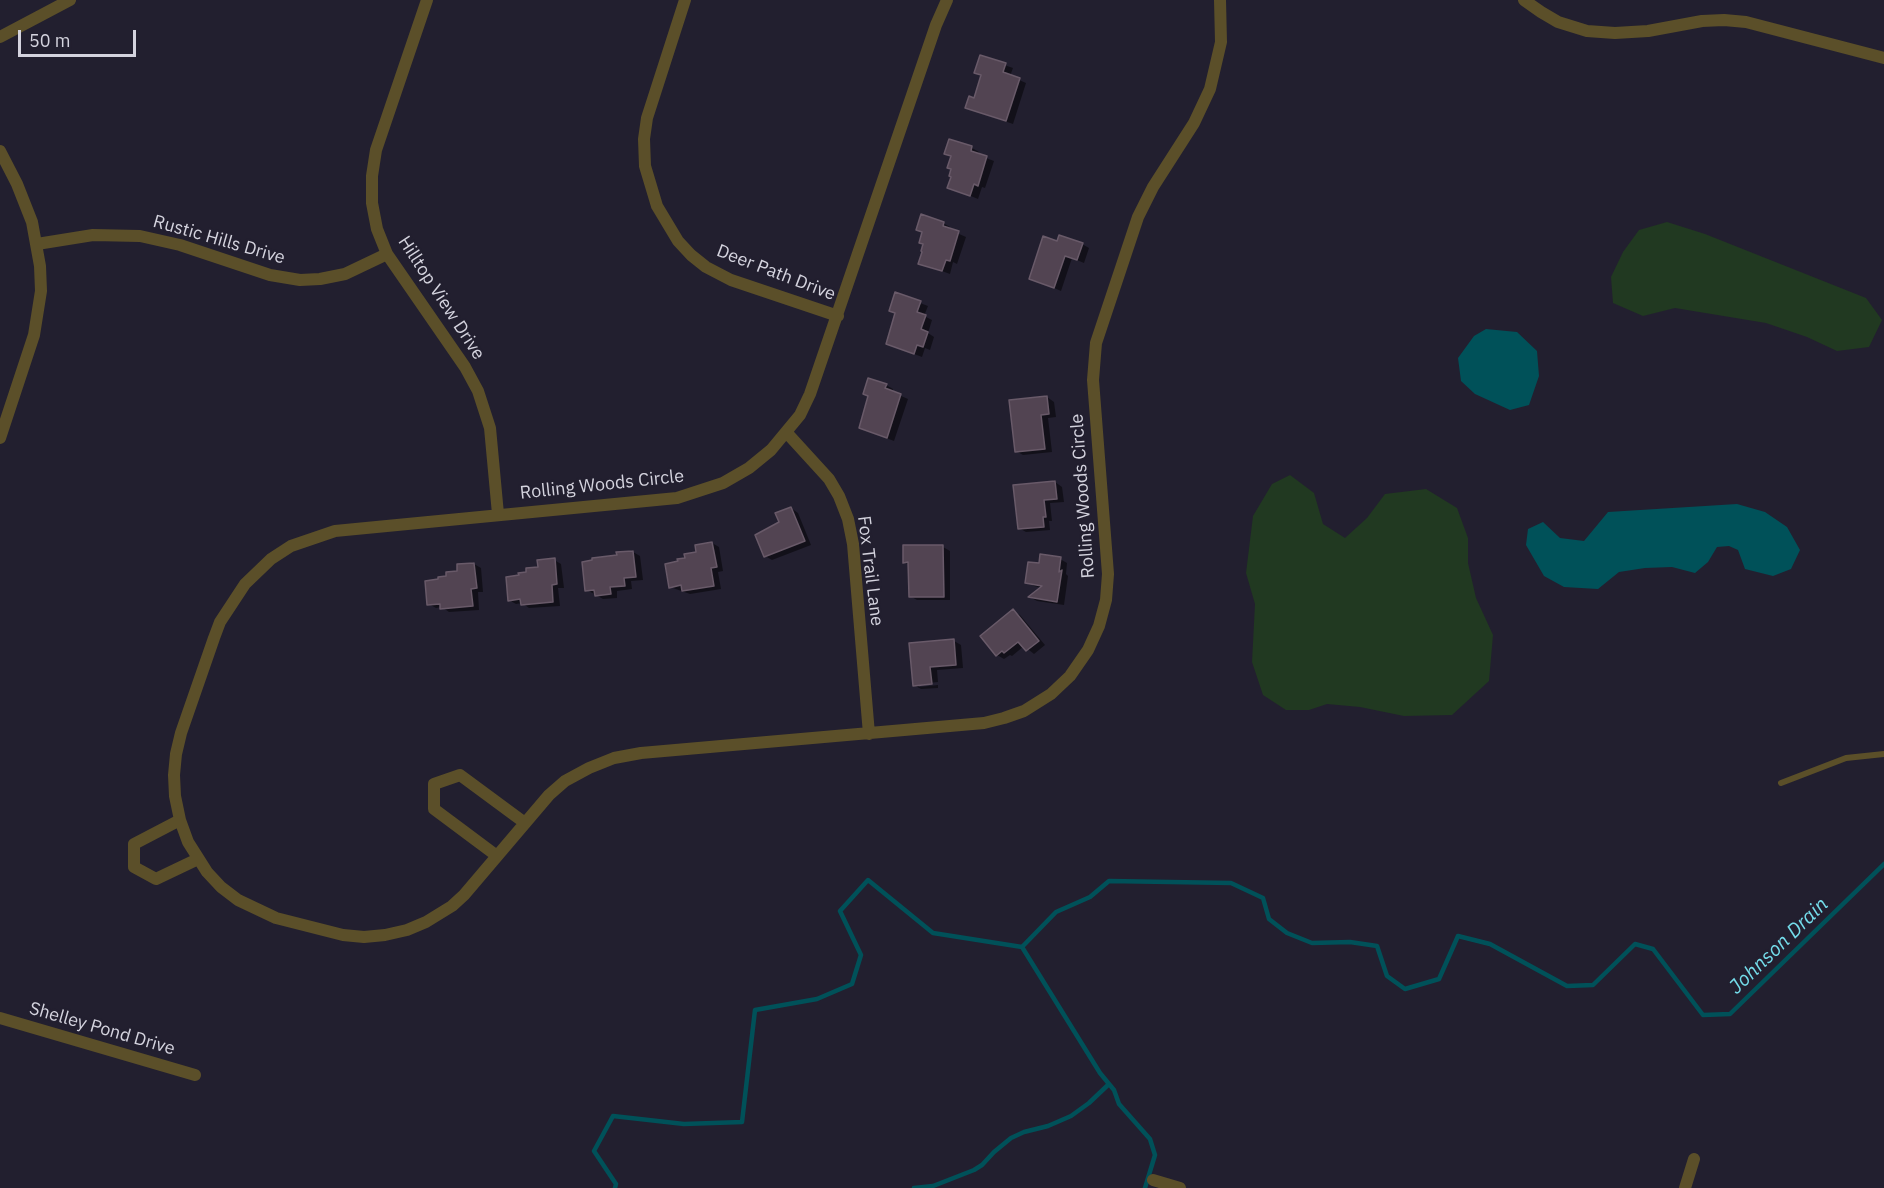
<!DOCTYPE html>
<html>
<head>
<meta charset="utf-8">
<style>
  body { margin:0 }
  #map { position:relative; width:1884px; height:1188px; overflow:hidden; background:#221f2f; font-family:"IBM Plex Sans",sans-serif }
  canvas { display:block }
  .scale { position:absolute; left:18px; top:30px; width:118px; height:27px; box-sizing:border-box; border:3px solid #d4d3de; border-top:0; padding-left:8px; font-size:18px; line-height:21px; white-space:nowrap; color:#d4d3de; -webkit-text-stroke:4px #221f2f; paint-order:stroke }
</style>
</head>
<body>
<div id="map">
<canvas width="1884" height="1188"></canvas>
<div class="scale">50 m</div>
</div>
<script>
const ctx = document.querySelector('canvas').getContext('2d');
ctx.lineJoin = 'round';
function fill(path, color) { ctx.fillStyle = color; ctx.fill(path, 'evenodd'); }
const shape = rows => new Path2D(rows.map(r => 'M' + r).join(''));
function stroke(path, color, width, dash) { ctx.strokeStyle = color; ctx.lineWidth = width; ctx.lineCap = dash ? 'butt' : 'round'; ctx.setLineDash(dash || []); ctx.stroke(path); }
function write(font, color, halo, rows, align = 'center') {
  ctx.font = font + ' "IBM Plex Sans",sans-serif'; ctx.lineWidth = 4.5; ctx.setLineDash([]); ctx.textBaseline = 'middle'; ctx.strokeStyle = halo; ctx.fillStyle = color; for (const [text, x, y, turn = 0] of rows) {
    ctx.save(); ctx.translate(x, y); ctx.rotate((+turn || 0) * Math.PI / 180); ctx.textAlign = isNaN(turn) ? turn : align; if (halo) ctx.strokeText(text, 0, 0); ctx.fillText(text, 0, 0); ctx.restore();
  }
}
const green = shape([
  [1667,222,1705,234,1866,298,1882,320,1869,347,1837,351,1807,337,1766,323,1675,308,1643,316,1613,303,1611,277,1623,252,1639,230],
  [1290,475,1314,493,1323,524,1345,538,1367,518,1385,494,1426,489,1457,508,1468,538,1468,563,1476,598,1493,635,1489,681,1452,715,1404,716,1360,707,1327,704,1309,710,1286,710,1263,695,1252,662,1255,604,1246,573,1253,516,1272,484]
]);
const water = shape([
  [1486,329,1517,332,1537,351,1539,376,1529,405,1510,410,1475,394,1461,381,1458,358,1474,336],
  [1737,504,1765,512,1787,527,1800,550,1791,569,1773,576,1745,569,1738,550,1729,546,1717,547,1708,562,1695,573,1672,567,1645,568,1619,572,1598,589,1564,587,1544,576,1526,545,1528,529,1543,522,1560,538,1584,541,1608,512]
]);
const shadow = shape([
  [981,57,1013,68,1010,76,1026,83,1013,124,967,108,975,100,982,76],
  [950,140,972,148,979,152,978,155,994,161,985,188,982,187,978,199,949,187,952,176,952,157,946,153],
  [943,223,950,227,950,230,966,237,957,264,953,262,950,274,920,263,924,244,923,233],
  [1058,243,1082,244,1089,248,1084,263,1072,258,1061,291,1031,278],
  [896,294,928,306,924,316,932,320,928,333,934,337,930,350,925,348,922,357,888,344,896,314,891,311],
  [886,385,893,389,892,392,908,399,894,441,860,428],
  [1047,397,1054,402,1056,417,1048,418,1052,452,1023,455,1016,451],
  [1055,482,1062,487,1064,502,1050,503,1052,521,1049,521,1050,530,1026,532,1019,528],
  [791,508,798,513,811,545,772,560,765,556,781,523],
  [712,543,719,547,723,571,718,572,721,589,690,594,670,587,687,559],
  [943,547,950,551,950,600,917,600,910,596,910,565,904,562],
  [633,552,640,556,643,580,631,581,632,589,617,591,617,598,603,599,587,590],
  [1060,559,1067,563,1066,574,1068,576,1064,605,1037,601,1030,597,1042,588,1034,586,1027,582,1041,565],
  [554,560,561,564,564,588,558,588,560,606,529,608,522,603,516,604,509,600,539,569],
  [474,564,481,568,483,592,478,592,479,610,449,612,442,607,436,608,429,604,440,581],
  [1013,611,1020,615,1045,645,1034,654,1024,646,1012,656,1010,655,1004,659,997,655],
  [954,641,961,645,963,668,937,670,938,682,919,684,919,687,938,685,938,688,921,689,914,685,911,644]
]);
const stream = shape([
  [1022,947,1056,912,1090,897,1109,881,1231,883,1263,898,1269,919,1287,933,1312,943,1350,942,1377,946,1387,976,1405,989,1439,979,1458,936,1490,944,1567,986,1593,985,1635,944,1653,949,1703,1015,1730,1014,1884,864],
  [1022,947,1100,1073,1114,1090,1119,1104,1150,1139,1155,1155,1145,1188],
  [615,1188,616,1184,594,1151,613,1116,684,1124,742,1122,755,1010,817,999,852,984,861,955,840,911,868,880,933,933,1022,947],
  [914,1188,933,1186,974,1170,982,1165,994,1152,1011,1138,1024,1132,1048,1126,1071,1116,1089,1103,1109,1084]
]);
const building = shape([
  [980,55,1006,63,1003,72,1020,78,1006,121,965,108,969,96,974,98,981,75,974,73,980,55],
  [949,139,972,146,971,151,987,156,978,186,974,184,970,196,947,188,951,177,949,176,951,169,947,168,951,156,944,154,949,139],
  [921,214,944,222,943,226,959,231,950,261,946,260,942,271,918,264,922,252,921,251,923,244,919,243,922,232,916,230,921,214],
  [1059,235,1083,243,1077,260,1065,256,1054,288,1029,279,1043,236,1057,241,1059,235],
  [895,292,921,301,917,312,926,315,921,329,928,332,923,347,917,345,914,354,886,344,895,313,889,311,895,292],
  [868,378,887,384,885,388,901,394,887,438,859,428,868,396,863,394,868,378],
  [1047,396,1049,414,1041,415,1045,449,1015,452,1009,400,1047,396],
  [1055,481,1057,499,1044,500,1046,517,1043,517,1044,527,1018,529,1013,485,1055,481],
  [791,507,805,541,764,557,755,535,779,522,775,513,791,507],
  [712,542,717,567,711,568,714,586,682,591,681,585,669,588,665,564,678,561,677,559,685,558,684,554,696,552,695,545,712,542],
  [903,545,943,545,944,597,909,597,908,562,903,563,903,545],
  [633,551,636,577,624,578,625,586,610,587,611,594,595,596,594,590,585,591,582,562,592,560,592,558,617,555,616,552,633,551],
  [1040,554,1061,557,1059,572,1062,570,1057,602,1028,597,1042,586,1025,583,1028,562,1039,563,1040,554],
  [555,558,557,584,552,585,553,602,521,605,520,599,508,601,506,577,519,575,518,573,526,572,526,568,538,567,537,560,555,558],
  [474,563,477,588,471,589,473,606,440,609,440,604,427,605,425,581,438,579,438,577,446,576,446,572,457,571,457,564,474,563],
  [1013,609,1039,641,1026,651,1018,642,1004,653,1002,651,996,656,980,636,1013,609],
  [954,639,956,665,930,667,932,684,913,686,909,643,954,639]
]);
const lane = shape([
  [1781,783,1846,758,1884,754]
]);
const street = shape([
  [427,0,376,150,372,176,372,203,377,229,387,254,465,367,478,391,490,428,498,514],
  [685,0,647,118,644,139,645,166,657,206,678,241,691,255,706,267,731,280,838,316],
  [947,0,936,25,810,394,800,415,771,450,749,468,723,483,677,498,335,531,291,546,271,559,245,584,220,622,214,638,181,733,176,754,174,775,175,796,180,820,188,842,207,872,221,887,238,900,276,918,343,935,364,937,385,935,407,930,426,922,452,906,464,895,549,795,565,781,589,768,614,758,641,753,984,723,1004,718,1024,711,1051,694,1070,676,1088,650,1099,626,1106,600,1108,574,1093,380,1096,343,1138,217,1153,187,1194,123,1210,89,1221,42,1220,0],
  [1524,0,1541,12,1558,22,1587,31,1615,33,1648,31,1702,21,1724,20,1746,22,1884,58],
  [0,37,70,0],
  [0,151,17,184,32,222,40,266,41,291,34,335,0,438],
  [37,244,93,235,140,236,180,245,270,275,300,280,320,279,345,274,387,254],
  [787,433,829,479,839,496,848,519,853,544,869,734],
  [180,820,134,844,134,867,156,879,198,859],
  [497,856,434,809,434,784,460,775,525,823],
  [0,1018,195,1075],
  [1153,1180,1180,1188],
  [1685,1188,1694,1159]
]);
const streetNames = [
  ["Rustic Hills Drive",219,240,16],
  ["Deer Path Drive",776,273,21],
  ["Hilltop View Drive",441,298,57],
  ["Rolling Woods Circle",602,485,-6],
  ["Rolling Woods Circle",1083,496,-94],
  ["Fox Trail Lane",870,571,83],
  ["Shelley Pond Drive",102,1029,16]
];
const waterNames = [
  ["Johnson Drain",1779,946,-44]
];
fill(green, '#213921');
fill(water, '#005159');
fill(shadow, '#0007');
stroke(stream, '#005159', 4.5);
fill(building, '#524452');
stroke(building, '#695a69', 1.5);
stroke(lane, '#5b4f29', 6);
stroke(street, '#5b4f29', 12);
write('18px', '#d4d3de', '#221f2f', streetNames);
write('italic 20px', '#74dcea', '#221f2f', waterNames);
</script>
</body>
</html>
